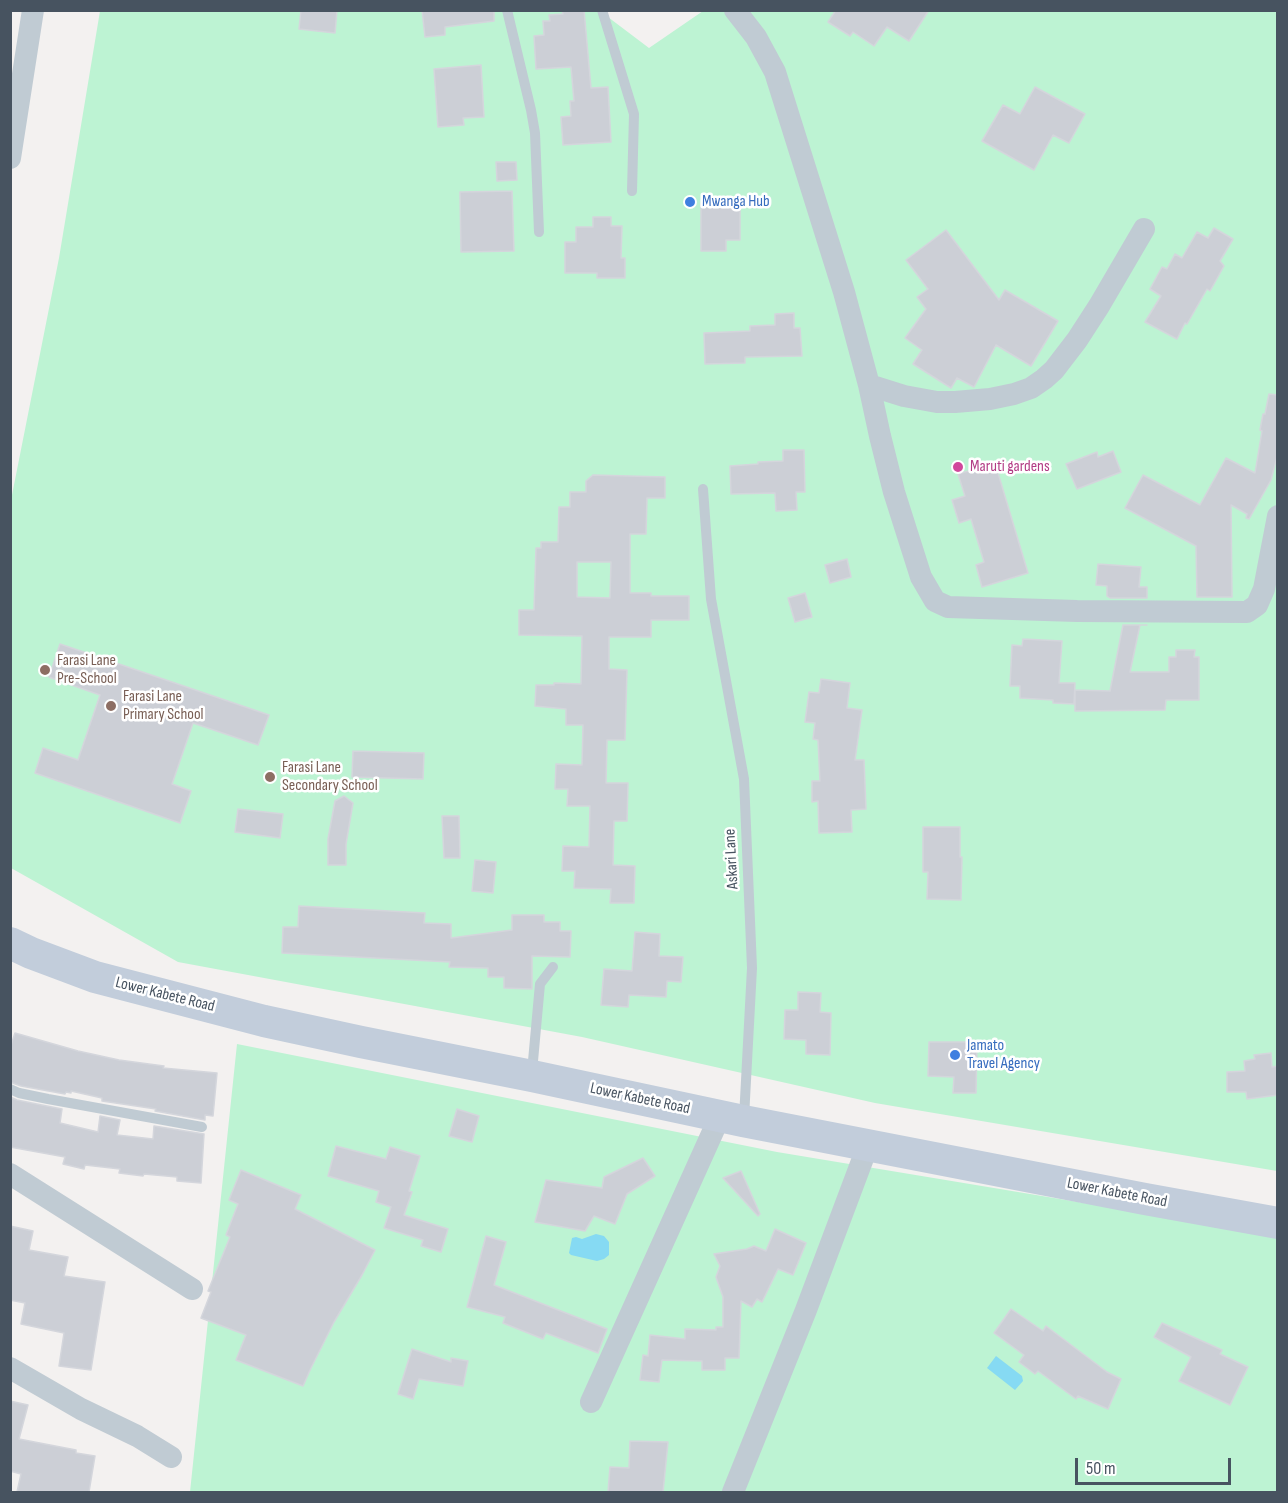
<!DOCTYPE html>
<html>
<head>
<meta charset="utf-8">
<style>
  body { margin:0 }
  #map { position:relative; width:1288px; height:1503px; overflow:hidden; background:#f3f1f0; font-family:"Sofia Sans Condensed",sans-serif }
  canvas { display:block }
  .frame { position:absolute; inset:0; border:12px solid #475360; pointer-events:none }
  .scale { position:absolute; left:1075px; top:1458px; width:156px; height:27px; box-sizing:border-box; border:3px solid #475360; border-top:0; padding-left:8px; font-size:18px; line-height:21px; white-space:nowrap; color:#475360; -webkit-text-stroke:4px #fff; paint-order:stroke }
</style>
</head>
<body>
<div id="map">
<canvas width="1288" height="1503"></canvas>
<div class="frame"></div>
<div class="scale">50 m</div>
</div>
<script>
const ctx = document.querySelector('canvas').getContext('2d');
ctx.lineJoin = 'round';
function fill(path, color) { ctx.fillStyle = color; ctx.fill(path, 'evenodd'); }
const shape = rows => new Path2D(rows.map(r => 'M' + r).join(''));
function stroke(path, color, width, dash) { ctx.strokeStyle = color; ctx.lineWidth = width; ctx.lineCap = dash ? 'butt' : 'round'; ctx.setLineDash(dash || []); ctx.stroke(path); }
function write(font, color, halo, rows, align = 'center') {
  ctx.font = font + ' "Sofia Sans Condensed",sans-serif'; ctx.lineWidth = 5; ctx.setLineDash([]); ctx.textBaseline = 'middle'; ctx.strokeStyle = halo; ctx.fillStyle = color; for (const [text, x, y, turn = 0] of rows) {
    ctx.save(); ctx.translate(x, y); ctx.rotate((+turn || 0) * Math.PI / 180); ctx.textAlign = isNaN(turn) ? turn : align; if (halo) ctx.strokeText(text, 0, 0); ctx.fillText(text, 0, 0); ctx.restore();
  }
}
const green = shape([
  [100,11,600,11,649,48,703,11,1277,11,1277,1171,875,1103,582,1037,178,962,11,868,11,500,59,258],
  [237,1044,777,1152,1277,1235,1277,1492,190,1492]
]);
const water = shape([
  [596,1234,604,1236,609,1242,609,1255,604,1259,597,1261,571,1255,569,1253,572,1238,576,1237,582,1239],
  [996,1356,1022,1376,1023,1381,1015,1390,987,1368]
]);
const building = shape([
  [301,10,337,10,335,33,299,29,301,10],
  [422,10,494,10,494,21,445,27,445,35,425,37,422,10],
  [562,10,584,10,591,88,608,87,611,142,563,145,561,117,571,116,570,101,574,101,571,67,536,69,534,36,544,35,543,21,550,21,549,15,563,14,562,10],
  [836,10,929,10,909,41,887,27,874,46,853,32,850,36,828,22,836,10],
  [481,65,484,117,463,118,464,125,438,127,434,69,481,65],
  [1035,87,1085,114,1069,143,1053,135,1034,170,982,141,1003,105,1020,114,1035,87],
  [496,162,516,162,517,180,497,181,496,162],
  [512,191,514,251,461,252,460,192,512,191],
  [701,203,740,203,740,240,726,240,726,251,701,251,701,203],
  [593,217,611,217,611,226,622,226,621,258,625,258,625,278,597,278,597,273,565,273,565,242,576,242,576,227,593,227,593,217],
  [1214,228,1233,239,1220,261,1224,266,1210,291,1207,289,1187,324,1185,323,1177,339,1145,322,1161,296,1150,289,1162,267,1167,269,1175,254,1182,258,1197,232,1208,238,1214,228],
  [946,230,999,300,1005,290,1058,321,1031,366,996,345,974,387,957,378,951,388,913,364,922,350,905,338,926,309,917,297,928,289,906,260,946,230],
  [794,313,794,328,800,328,802,356,745,357,745,363,705,364,704,333,750,331,750,326,775,325,775,314,794,313],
  [1269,394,1278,395,1278,453,1271,480,1249,519,1246,518,1247,514,1231,505,1232,597,1197,597,1196,546,1125,508,1143,475,1200,505,1226,458,1255,473,1262,431,1260,430,1263,414,1265,414,1269,394],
  [783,450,804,450,805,492,796,492,797,510,776,511,775,493,731,494,730,466,758,464,758,462,783,461,783,450],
  [1113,451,1121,472,1077,489,1066,464,1097,452,1098,457,1113,451],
  [995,463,1028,573,982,587,976,565,984,562,971,519,959,523,952,500,965,496,958,474,995,463],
  [593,475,665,477,665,498,647,498,646,534,630,534,630,593,651,593,651,596,689,596,689,620,651,620,651,637,609,637,609,669,627,670,625,740,607,740,606,783,628,783,627,821,614,821,613,865,635,866,634,903,610,903,611,889,574,888,575,871,562,871,563,846,589,847,590,806,567,806,568,789,555,789,556,764,582,765,583,725,566,725,566,709,535,706,536,685,554,685,554,683,581,684,582,636,519,635,519,610,534,610,536,548,541,548,541,542,558,542,559,507,570,507,570,492,586,492,586,481,593,475],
  [577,562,611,562,610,598,577,597,577,562],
  [847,559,851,577,830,583,825,565,847,559],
  [1098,564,1141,567,1139,587,1147,587,1147,598,1110,598,1107,596,1107,586,1096,585,1098,564],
  [805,593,812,617,795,622,788,598,805,593],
  [1123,625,1147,625,1140,625,1130,672,1169,672,1169,657,1176,657,1176,650,1195,650,1194,657,1199,657,1199,700,1166,700,1165,710,1075,711,1075,690,1110,691,1123,625],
  [1023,639,1062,641,1059,683,1075,683,1074,704,1053,703,1053,700,1020,698,1020,686,1010,686,1012,645,1022,646,1023,639],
  [60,644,269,715,258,745,193,723,172,784,191,791,180,823,35,773,43,748,78,760,100,695,49,677,60,644],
  [821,679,850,683,847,708,862,710,855,760,864,760,866,809,851,810,852,832,819,833,818,801,812,802,812,781,820,781,818,740,813,739,815,723,805,722,809,692,819,693,821,679],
  [353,751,424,753,423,779,352,777,353,751],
  [344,796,353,803,346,844,346,865,328,865,328,839,335,801,344,796],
  [238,809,283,814,280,838,235,832,238,809],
  [442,816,459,816,460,858,444,858,442,816],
  [923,827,960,827,960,857,962,857,961,900,927,899,928,872,923,872,923,827],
  [475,860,496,862,493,893,472,891,475,860],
  [299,906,425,913,424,923,451,924,451,938,512,930,512,915,544,915,544,922,560,922,560,931,571,931,570,957,532,956,532,989,504,988,504,977,488,977,488,968,449,967,450,962,282,953,283,927,298,927,299,906],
  [635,932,660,934,659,956,683,957,681,982,667,981,666,997,629,995,628,1007,601,1005,604,969,632,971,635,932],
  [798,992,821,993,820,1012,831,1013,830,1055,806,1054,806,1040,784,1039,785,1010,798,1010,798,992],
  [15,1033,78,1051,119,1060,164,1066,163,1068,217,1073,213,1116,205,1115,205,1120,155,1111,156,1109,102,1101,102,1098,71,1091,71,1093,66,1092,65,1094,21,1086,10,1082,10,1048,15,1033],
  [929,1042,977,1042,976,1093,953,1093,954,1077,928,1076,929,1042],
  [1271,1053,1272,1067,1278,1066,1278,1095,1247,1099,1246,1092,1227,1092,1227,1072,1245,1071,1244,1061,1255,1059,1254,1055,1271,1053],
  [10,1097,17,1100,62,1109,60,1123,98,1132,100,1116,120,1120,117,1135,153,1139,154,1126,204,1134,201,1183,177,1181,177,1177,144,1174,143,1176,119,1173,120,1169,85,1165,84,1169,63,1164,65,1157,10,1147,10,1097],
  [457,1109,479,1116,472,1142,449,1136,457,1109],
  [336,1146,386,1159,390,1147,420,1156,409,1191,412,1192,404,1215,448,1229,441,1252,421,1246,423,1240,384,1228,391,1207,376,1202,379,1191,328,1176,336,1146],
  [643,1158,655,1176,627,1194,615,1224,594,1216,585,1231,535,1222,546,1180,602,1188,604,1177,643,1158],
  [241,1170,301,1195,295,1209,375,1250,362,1275,334,1322,311,1368,303,1386,236,1360,246,1335,201,1318,211,1292,208,1291,230,1237,226,1235,238,1204,229,1200,241,1170],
  [741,1171,760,1214,758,1216,723,1178,741,1171],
  [10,1226,33,1231,29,1250,68,1257,64,1276,105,1282,91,1370,59,1366,64,1333,21,1324,25,1303,10,1300,10,1226],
  [775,1229,806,1243,793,1275,778,1269,762,1302,757,1299,752,1307,741,1301,739,1358,725,1358,725,1370,702,1370,702,1361,662,1360,659,1382,640,1380,643,1355,648,1356,650,1335,685,1339,685,1329,716,1330,716,1327,723,1327,723,1297,716,1277,720,1266,714,1254,747,1249,754,1246,766,1251,775,1229],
  [486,1236,506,1242,494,1285,607,1329,598,1353,546,1333,543,1339,503,1323,505,1317,467,1307,486,1236],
  [1011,1309,1043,1331,1046,1326,1107,1372,1121,1379,1108,1409,1078,1396,1076,1399,1038,1371,1035,1374,1019,1362,1024,1355,994,1333,1011,1309],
  [1162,1323,1222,1350,1220,1354,1248,1367,1230,1405,1179,1381,1191,1357,1154,1337,1162,1323],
  [412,1349,451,1362,451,1358,468,1361,463,1386,419,1379,413,1399,398,1394,412,1349],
  [10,1401,28,1405,19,1439,76,1450,76,1453,95,1456,89,1492,17,1492,21,1474,10,1471,10,1401],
  [630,1441,668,1442,663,1492,608,1492,610,1467,629,1468,630,1441]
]);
const service = shape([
  [507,10,531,110,535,133,539,232],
  [602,10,634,114,632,191],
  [703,489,711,599,744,779,752,968,744,1118],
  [532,1072,540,984,553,967],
  [10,1089,19,1093,48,1099,202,1127]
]);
const minor = shape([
  [735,10,756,37,775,72,844,292,869,385,904,396,937,402,955,402,990,399,1014,394,1031,388,1044,379,1054,370,1077,340,1099,306,1144,229],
  [10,158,33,10],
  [869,385,880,436,894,492,921,577,935,601,948,607,1077,611,1247,612,1257,605,1264,589,1278,516],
  [10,1174,192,1289],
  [10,1368,81,1409,137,1436,171,1457],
  [591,1402,720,1116],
  [733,1492,806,1310,868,1145]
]);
const secondary = shape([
  [10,943,31,953,95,977,264,1021,361,1042,532,1076,743,1121,1145,1199,1278,1223]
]);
const markers = [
  [690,202,6,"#3f7fe0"],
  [958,467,6,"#d1479c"],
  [45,670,6,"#8d6e63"],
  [111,706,6,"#8d6e63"],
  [270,777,6,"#8d6e63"],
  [955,1055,6,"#3f7fe0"]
];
const shopNames = [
  ["Mwanga Hub",702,202],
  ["Jamato",967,1046],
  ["Travel Agency",967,1064]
];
const hotelNames = [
  ["Maruti gardens",970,467]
];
const educationNames = [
  ["Farasi Lane",57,661],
  ["Pre-School",57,679],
  ["Farasi Lane",123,697],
  ["Primary School",123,715],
  ["Farasi Lane",282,768],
  ["Secondary School",282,786]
];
const streetNames = [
  ["Askari Lane",732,859,-93],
  ["Lower Kabete Road",165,995,14],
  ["Lower Kabete Road",640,1099,12],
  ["Lower Kabete Road",1117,1193,11]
];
fill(green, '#bdf3d3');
fill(water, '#86daf3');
fill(building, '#cccfd6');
stroke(building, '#d4d6dc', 1.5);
stroke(service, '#c0cbd3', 10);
stroke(minor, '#c0cbd3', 22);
stroke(secondary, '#c2cddb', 32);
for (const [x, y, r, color] of markers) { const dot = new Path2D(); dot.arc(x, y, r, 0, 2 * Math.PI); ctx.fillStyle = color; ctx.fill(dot); stroke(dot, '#fff', 2); }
write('16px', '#366cbe', '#fff', shopNames, 'left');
write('16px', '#b23c85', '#fff', hotelNames, 'left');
write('16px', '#785e54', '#fff', educationNames, 'left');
write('16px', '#475360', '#fff', streetNames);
</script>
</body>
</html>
